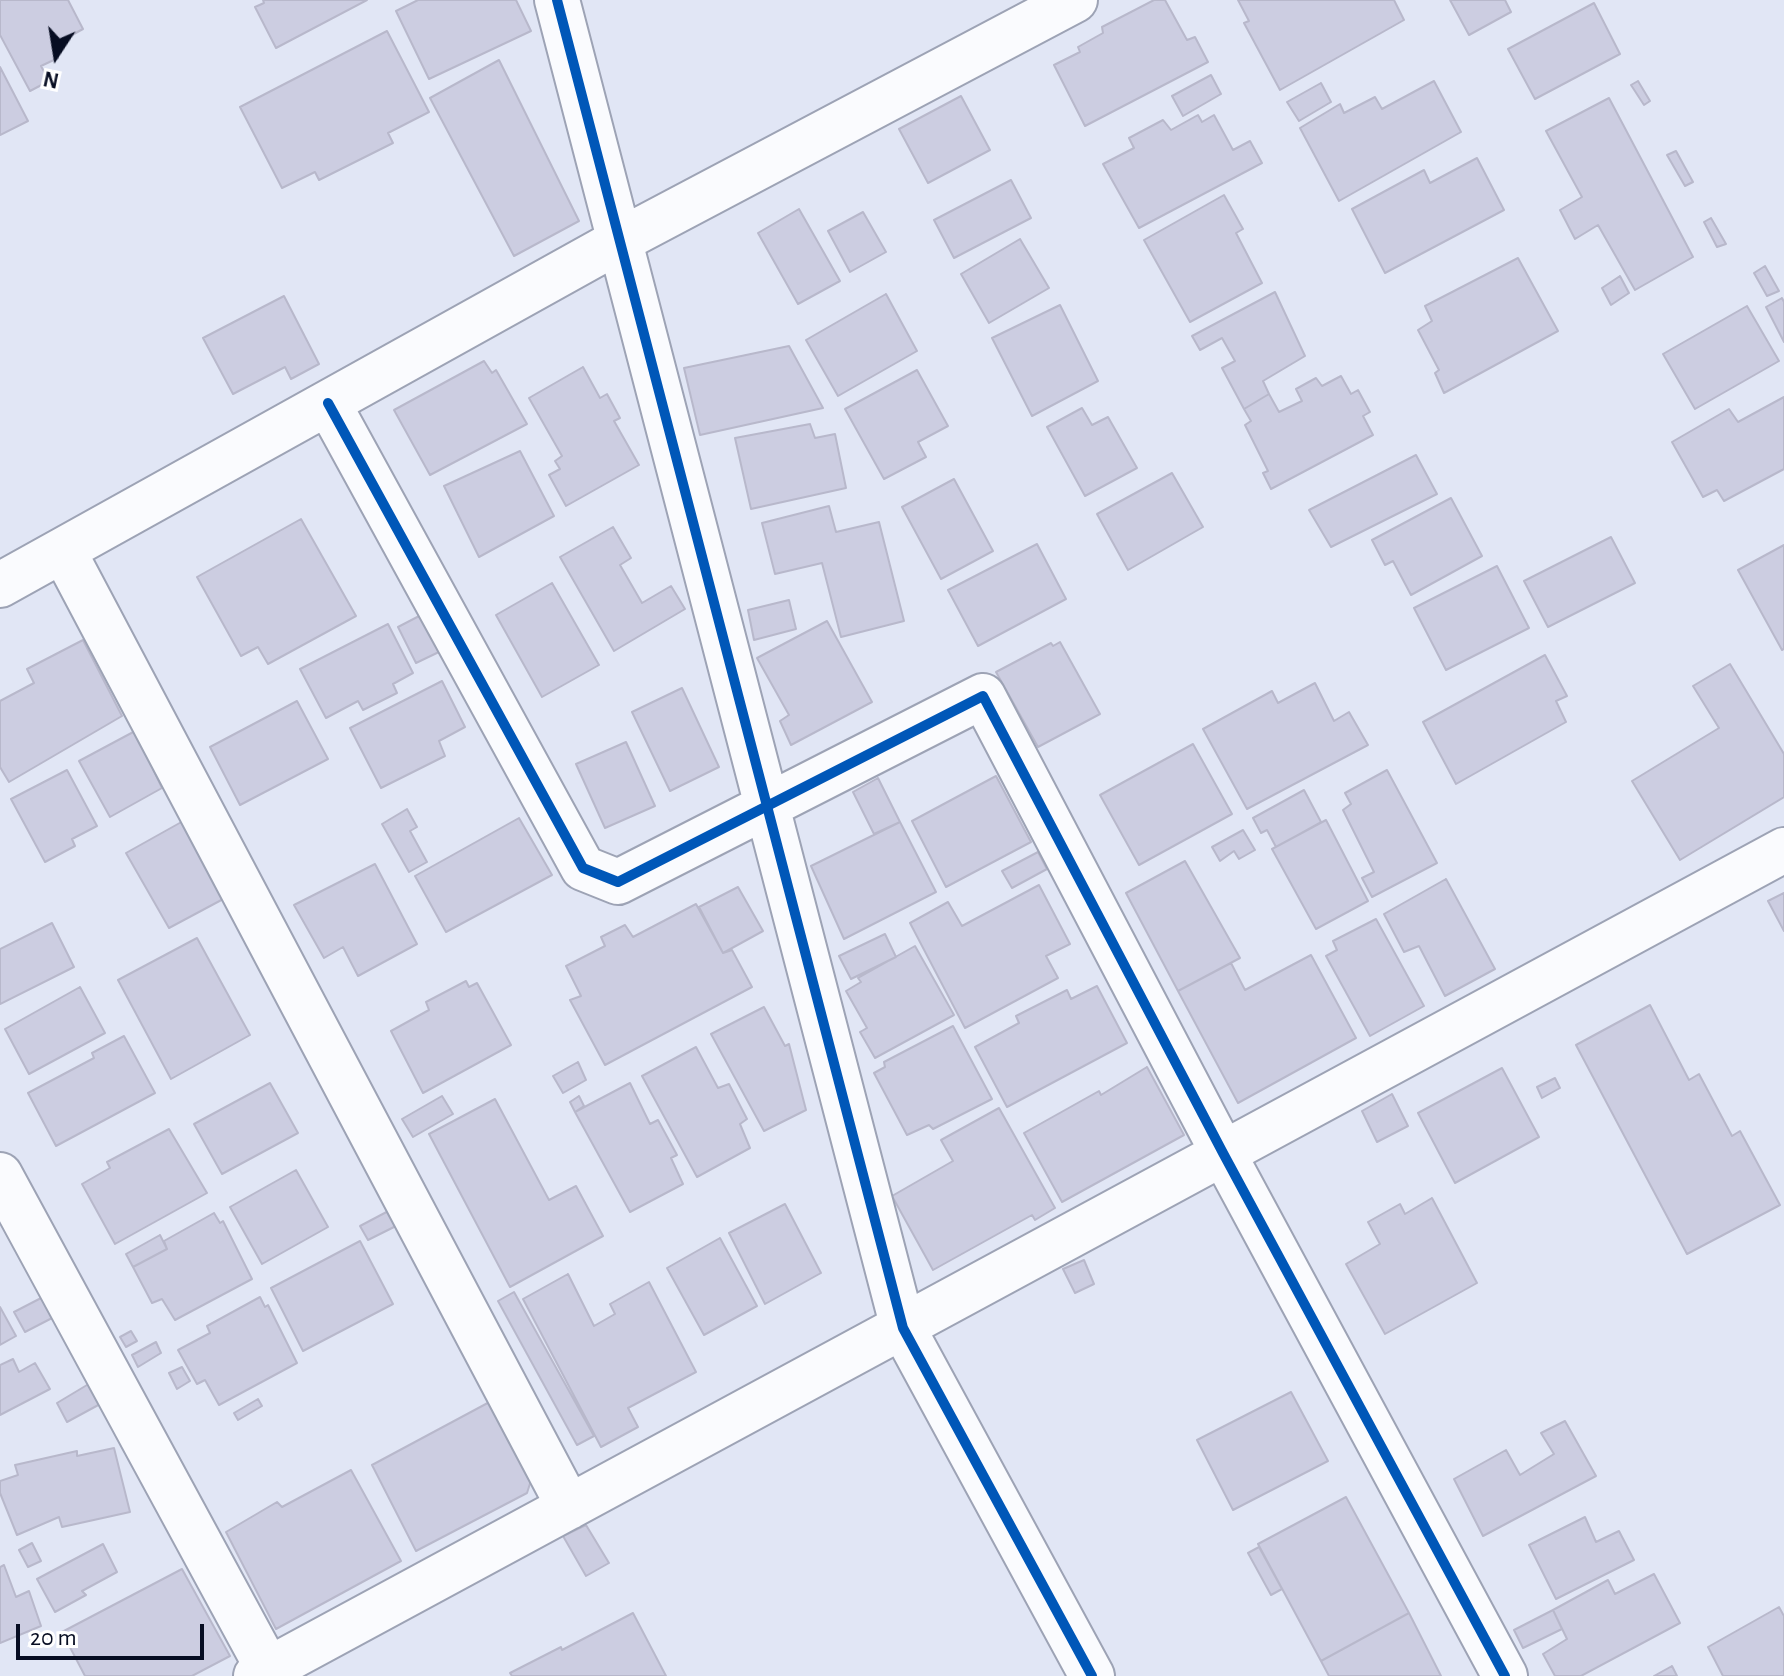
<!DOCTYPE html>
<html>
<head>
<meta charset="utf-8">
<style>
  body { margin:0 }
  #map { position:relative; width:1784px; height:1676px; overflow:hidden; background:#e1e6f5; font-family:"Alegreya Sans",sans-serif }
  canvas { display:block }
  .north { position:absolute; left:16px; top:16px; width:80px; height:80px; -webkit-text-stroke:6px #fff; paint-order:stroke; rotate:192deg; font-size:22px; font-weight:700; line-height:32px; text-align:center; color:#070d22 }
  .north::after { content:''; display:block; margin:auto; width:28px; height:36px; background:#070d22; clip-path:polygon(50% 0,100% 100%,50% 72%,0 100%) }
  .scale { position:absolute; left:16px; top:1624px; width:188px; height:36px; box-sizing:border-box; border:4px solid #070d22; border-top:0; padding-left:10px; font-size:24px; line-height:28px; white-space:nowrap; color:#070d22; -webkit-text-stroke:6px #fff; paint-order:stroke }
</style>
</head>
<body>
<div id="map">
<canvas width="1784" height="1676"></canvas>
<div class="north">N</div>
<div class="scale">20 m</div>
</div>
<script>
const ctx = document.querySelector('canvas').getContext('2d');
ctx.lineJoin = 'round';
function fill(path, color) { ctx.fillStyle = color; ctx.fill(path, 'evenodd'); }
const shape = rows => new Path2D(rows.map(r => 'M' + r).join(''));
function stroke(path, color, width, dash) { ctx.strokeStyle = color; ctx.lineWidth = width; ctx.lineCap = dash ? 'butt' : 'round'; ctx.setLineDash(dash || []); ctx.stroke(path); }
const building = shape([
  [0,0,68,0,83,29,52,46,58,58,41,66,49,81,30,91,0,35,0,0],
  [263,0,367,0,276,48,255,7,264,3,263,0],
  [418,0,516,0,531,31,429,79,396,11,418,0],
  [1154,0,1165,0,1187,40,1195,37,1208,62,1085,126,1054,65,1080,52,1078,47,1103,33,1102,27,1154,0],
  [1238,0,1394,0,1404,20,1280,90,1244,23,1249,21,1238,0],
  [1450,0,1505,0,1511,12,1469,35,1450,0],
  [1594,3,1620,54,1535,99,1508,49,1594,3],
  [387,31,429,112,388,133,393,143,319,180,315,172,282,188,240,107,387,31],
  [499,60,579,221,514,256,430,98,499,60],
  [0,67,28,121,0,135,0,67],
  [1211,75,1221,94,1183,116,1172,96,1211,75],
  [1434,81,1461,132,1339,201,1300,128,1340,104,1344,113,1375,97,1382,109,1434,81],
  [1638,81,1650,101,1644,105,1631,85,1638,81],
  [1321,83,1331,102,1299,121,1287,102,1321,83],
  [961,96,990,150,928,183,899,129,961,96],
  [1609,98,1693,257,1635,290,1598,225,1575,239,1560,210,1582,197,1546,131,1609,98],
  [1198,115,1202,122,1214,115,1233,150,1250,141,1262,163,1139,228,1103,164,1134,148,1129,138,1163,120,1171,130,1198,115],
  [1676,151,1693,182,1685,186,1667,155,1676,151],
  [1477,158,1504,210,1385,273,1352,209,1424,170,1430,183,1477,158],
  [1011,180,1031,218,954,258,934,220,1011,180],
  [1224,195,1243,229,1236,233,1262,283,1190,322,1144,240,1224,195],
  [799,209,840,281,798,304,758,233,799,209],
  [863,212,886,252,850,272,828,231,863,212],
  [1711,218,1726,244,1717,247,1704,222,1711,218],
  [1020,239,1049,288,989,323,961,274,1020,239],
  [1518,258,1558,331,1444,393,1435,373,1439,370,1418,330,1432,321,1425,306,1518,258],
  [1765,266,1779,291,1767,296,1754,273,1765,266],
  [1620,276,1629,293,1611,305,1602,288,1620,276],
  [1275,292,1305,356,1263,381,1269,394,1244,409,1222,368,1235,361,1222,338,1200,350,1192,336,1275,292],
  [886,294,917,351,838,396,806,340,886,294],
  [284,296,319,364,291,379,285,367,233,394,203,338,284,296],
  [1782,298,1784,302,1784,342,1766,307,1782,298],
  [1060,305,1098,381,1032,416,992,338,1060,305],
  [1747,306,1779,361,1695,409,1663,354,1747,306],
  [789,346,823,408,700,435,684,368,789,346],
  [484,361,492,373,496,370,527,424,430,475,394,410,484,361],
  [583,367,600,398,607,394,620,418,614,421,639,465,566,506,549,475,560,469,555,461,562,456,529,398,583,367],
  [917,370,948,426,918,442,926,457,884,479,845,409,917,370],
  [1341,376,1351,394,1358,390,1370,412,1363,416,1373,435,1271,489,1263,473,1268,471,1245,425,1251,421,1244,409,1269,394,1279,412,1302,401,1296,389,1316,378,1322,386,1341,376],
  [1784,397,1784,469,1724,501,1717,490,1703,497,1672,442,1729,409,1738,422,1784,397],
  [1082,408,1092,425,1108,417,1137,468,1085,496,1047,427,1082,408],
  [810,424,815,438,835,434,846,488,751,509,735,438,810,424],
  [520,451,554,516,479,557,444,486,520,451],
  [1416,455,1437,494,1331,547,1309,510,1416,455],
  [1172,473,1203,527,1128,570,1097,514,1172,473],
  [954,479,993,551,941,579,902,507,954,479],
  [1451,498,1482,556,1411,595,1393,561,1385,565,1372,540,1451,498],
  [829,506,836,532,879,522,904,621,841,637,822,563,775,574,762,523,829,506],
  [301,519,356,616,268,664,258,647,241,656,197,577,301,519],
  [613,527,631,558,620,565,642,603,671,586,685,609,614,651,560,557,613,527],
  [1611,537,1635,583,1548,627,1524,581,1611,537],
  [1037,544,1066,599,978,646,948,590,1037,544],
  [1784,545,1784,649,1782,650,1738,570,1784,545],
  [1497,566,1529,628,1446,670,1414,608,1497,566],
  [552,583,599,665,542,697,496,615,552,583],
  [789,600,796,629,754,640,748,610,789,600],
  [423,614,441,651,416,663,398,627,423,614],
  [827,621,872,702,791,745,780,721,789,715,757,658,827,621],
  [388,624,413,673,393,684,397,693,363,710,358,701,326,718,300,669,388,624],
  [83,640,122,716,9,782,0,767,0,701,34,683,27,669,83,640],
  [1060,642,1100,714,1038,747,996,672,1051,643,1053,646,1060,642],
  [1545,655,1567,696,1556,701,1566,722,1456,784,1423,722,1545,655],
  [1730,664,1784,754,1784,797,1680,860,1632,781,1719,728,1693,686,1730,664],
  [442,681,465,727,439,741,445,756,381,788,350,728,442,681],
  [1315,683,1334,721,1349,712,1368,745,1247,809,1203,729,1272,691,1278,703,1315,683],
  [682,688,719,767,670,791,632,712,682,688],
  [297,701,328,759,240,805,210,747,297,701],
  [137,730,156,766,153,769,162,788,110,817,79,761,137,730],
  [626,742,655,806,605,828,576,764,626,742],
  [1193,744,1232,814,1139,865,1100,795,1193,744],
  [67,770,97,826,72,839,75,846,45,862,11,799,67,770],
  [1387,770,1437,863,1372,897,1362,878,1374,872,1343,810,1351,804,1345,793,1387,770],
  [996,776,1031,842,946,887,912,821,996,776],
  [878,778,900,822,874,834,853,792,878,778],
  [1304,790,1321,822,1276,847,1267,830,1261,833,1253,818,1304,790],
  [407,809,417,827,410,831,427,862,409,872,382,824,407,809],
  [519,818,552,875,446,932,415,876,519,818],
  [185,820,227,897,169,928,126,853,185,820],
  [1326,820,1368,901,1316,929,1272,849,1326,820],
  [900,822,936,892,844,939,811,866,900,822],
  [1243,830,1255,850,1239,859,1234,851,1220,861,1212,847,1243,830],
  [1038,852,1047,869,1012,888,1002,871,1038,852],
  [1185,861,1240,958,1178,991,1126,893,1185,861],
  [375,864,417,944,358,976,343,947,324,958,294,905,375,864],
  [1446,879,1495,969,1445,996,1419,946,1404,952,1384,914,1446,879],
  [1039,885,1070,944,1046,956,1058,978,965,1028,910,923,948,902,962,926,1039,885],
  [738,887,763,931,723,953,699,907,738,887],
  [1784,893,1784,931,1768,901,1784,893],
  [696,904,723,953,732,950,752,987,605,1065,570,1000,581,996,566,966,605,946,601,937,625,925,633,937,696,904],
  [1376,919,1424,1006,1370,1036,1326,956,1337,950,1333,941,1376,919],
  [52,923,74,967,0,1004,0,949,52,923],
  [885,934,896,957,851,979,839,956,885,934],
  [197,938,250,1035,171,1079,118,980,197,938],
  [915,946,954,1015,875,1058,860,1032,867,1028,846,991,861,982,858,978,915,946],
  [1311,955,1356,1038,1238,1103,1178,991,1231,963,1245,990,1311,955],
  [466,981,469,987,477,983,511,1045,423,1093,391,1031,429,1010,426,1002,466,981],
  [1097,986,1127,1043,1007,1107,975,1047,1019,1023,1016,1016,1067,990,1071,999,1097,986],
  [80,987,105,1033,29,1074,5,1029,80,987],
  [1650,1005,1689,1080,1699,1074,1732,1136,1740,1131,1780,1205,1687,1254,1576,1045,1650,1005],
  [764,1007,785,1046,789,1044,806,1110,764,1131,711,1034,764,1007],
  [953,1026,992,1099,933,1129,929,1125,907,1135,874,1073,885,1067,884,1062,953,1026],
  [124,1036,155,1093,56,1146,28,1093,94,1058,92,1053,124,1036],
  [696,1047,718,1088,729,1084,747,1119,740,1124,750,1148,697,1177,642,1076,696,1047],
  [578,1062,586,1080,563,1093,553,1076,578,1062],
  [1147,1067,1184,1135,1062,1202,1024,1133,1099,1091,1101,1095,1147,1067],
  [1502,1068,1539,1137,1455,1183,1418,1113,1502,1068],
  [1555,1078,1560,1088,1542,1098,1537,1087,1555,1078],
  [270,1083,298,1133,222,1174,194,1124,270,1083],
  [630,1083,650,1124,658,1120,677,1155,671,1158,683,1184,630,1212,575,1112,630,1083],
  [1392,1094,1408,1126,1377,1142,1362,1111,1392,1094],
  [442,1096,453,1114,413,1137,402,1119,442,1096],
  [579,1096,584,1106,575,1112,570,1102,579,1096],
  [495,1099,549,1200,576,1186,603,1236,510,1287,429,1134,495,1099],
  [999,1108,1055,1208,1035,1220,1032,1215,933,1270,892,1196,953,1161,941,1140,999,1108],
  [169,1129,207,1193,115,1244,82,1184,110,1168,107,1162,169,1129],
  [296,1170,328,1227,262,1264,230,1207,296,1170],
  [1432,1198,1477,1283,1385,1334,1346,1264,1380,1244,1368,1222,1400,1204,1405,1214,1432,1198],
  [785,1204,821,1273,765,1304,729,1233,785,1204],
  [396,1207,404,1222,368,1240,360,1226,396,1207],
  [214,1213,220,1223,223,1221,252,1279,175,1320,162,1299,152,1303,133,1267,167,1249,164,1241,214,1213],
  [160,1235,167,1249,133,1267,126,1254,160,1235],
  [720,1238,757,1306,704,1335,667,1268,720,1238],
  [360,1241,393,1304,303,1351,271,1288,360,1241],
  [1084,1260,1094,1284,1075,1293,1063,1269,1084,1260],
  [568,1274,594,1326,615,1314,610,1304,649,1282,696,1372,628,1408,638,1427,601,1447,523,1299,568,1274],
  [514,1292,594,1436,577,1445,498,1301,514,1292],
  [45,1296,56,1316,25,1332,14,1312,45,1296],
  [260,1297,265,1307,268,1305,297,1363,219,1405,205,1380,197,1384,178,1350,210,1333,207,1326,260,1297],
  [0,1307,16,1336,0,1345,0,1307],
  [131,1331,137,1341,126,1347,120,1337,131,1331],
  [156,1342,161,1353,138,1367,132,1355,156,1342],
  [13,1359,19,1372,35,1363,50,1389,0,1415,0,1365,13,1359],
  [182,1367,190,1381,177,1389,169,1373,182,1367],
  [92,1382,102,1403,67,1422,57,1403,92,1382],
  [1291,1392,1328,1461,1233,1510,1197,1440,1291,1392],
  [497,1398,535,1468,527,1493,416,1551,372,1465,497,1398],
  [258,1399,262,1406,238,1420,234,1413,258,1399],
  [1565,1421,1596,1476,1483,1536,1454,1479,1506,1450,1520,1475,1554,1454,1541,1433,1565,1421],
  [114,1448,130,1512,62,1527,59,1517,17,1535,0,1493,0,1481,18,1475,15,1465,77,1451,77,1456,114,1448],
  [351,1470,401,1561,276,1629,226,1532,277,1502,282,1507,351,1470],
  [1346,1497,1409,1613,1321,1661,1258,1544,1346,1497],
  [1585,1517,1596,1542,1619,1531,1634,1560,1556,1599,1529,1545,1585,1517],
  [586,1525,609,1563,586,1576,563,1536,586,1525],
  [32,1543,41,1561,28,1567,19,1550,32,1543],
  [103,1544,117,1572,82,1591,86,1595,55,1612,37,1579,103,1544],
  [1259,1547,1282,1589,1271,1595,1248,1553,1259,1547],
  [4,1565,16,1597,29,1591,41,1626,0,1643,0,1567,4,1565],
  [182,1569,230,1656,192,1676,85,1676,62,1632,182,1569],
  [1654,1574,1680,1623,1581,1676,1555,1676,1543,1654,1567,1639,1553,1610,1608,1580,1615,1594,1654,1574],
  [1779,1607,1784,1616,1784,1676,1723,1676,1708,1647,1779,1607],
  [1553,1610,1562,1629,1523,1648,1514,1630,1553,1610],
  [633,1613,666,1676,512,1676,510,1673,561,1647,562,1650,633,1613],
  [1409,1613,1441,1676,1329,1676,1321,1661,1409,1613],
  [1672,1666,1677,1676,1654,1676,1672,1666]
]);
const street = shape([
  [557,0,903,1328,1092,1676],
  [328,403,583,868,618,882,983,696,1223,1153,1505,1676],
  [64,552,569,1507],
  [0,585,619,241,1075,0],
  [0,1175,268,1669],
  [256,1676,1784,850]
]);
const cycleway = shape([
  [557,0,903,1328,1092,1676],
  [328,403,583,868,618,882,983,696,1223,1153,1505,1676]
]);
fill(building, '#cccde1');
stroke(building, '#b8b8cb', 2);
stroke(street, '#9da3b5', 48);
stroke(street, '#fafbfe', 44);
stroke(cycleway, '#0057b8', 10);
</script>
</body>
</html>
